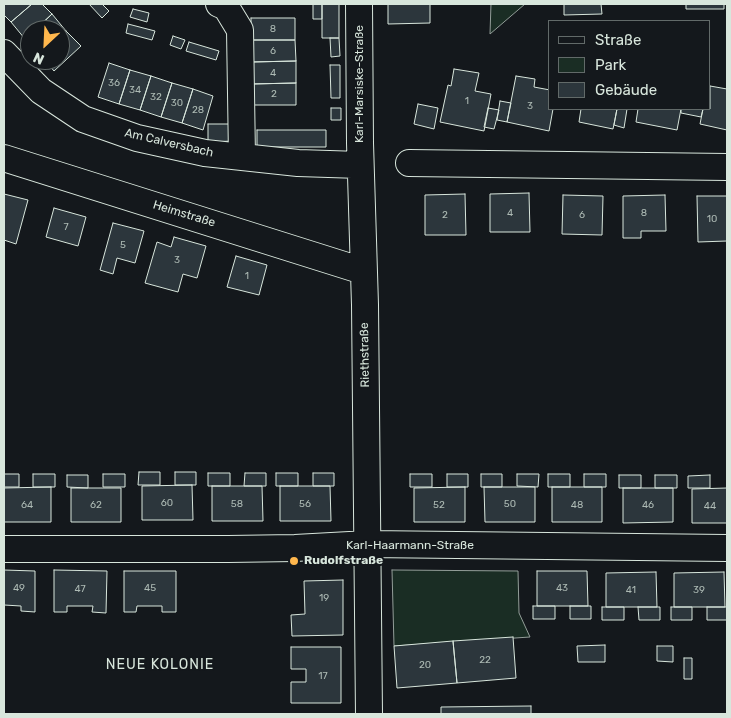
<!DOCTYPE html>
<html>
<head>
<meta charset="utf-8">
<style>
  body { margin:0 }
  #map { position:relative; width:731px; height:718px; overflow:hidden; background:#14181c; font-family:Rubik,sans-serif }
  canvas { display:block }
  .frame { position:absolute; inset:0; border:5px solid #d8e6dc; pointer-events:none }
  .legend { position:absolute; left:548px; top:20px; width:162px; height:90px; box-sizing:border-box; background:#14181c; border:1px solid #626a69; margin:0; padding:6px 9px; list-style:none; font-size:15px; color:#d8e6dc }
  .legend li { display:flex; align-items:center; gap:10px; height:25px }
  .legend b { width:25px; border:1px solid #626a69 }
  .north { position:absolute; left:20px; top:20px; width:50px; height:50px; box-sizing:border-box; background:#14181c; border:1px solid #626a69; border-radius:50%; rotate:205deg; font-size:14px; font-weight:700; line-height:20px; text-align:center; color:#d8e6dc }
  .north::after { content:''; display:block; margin:auto; width:18px; height:22px; background:#ffb74d; clip-path:polygon(50% 0,100% 100%,50% 72%,0 100%) }
</style>
</head>
<body>
<div id="map">
<canvas width="731" height="718"></canvas>
<div class="frame"></div>
<ul class="legend">
<li><b style="height:6px;background:#14181c"></b>Straße</li>
<li><b style="height:14px;background:#1a2d24"></b>Park</li>
<li><b style="height:14px;background:#2c363c"></b>Gebäude</li>
</ul>
<div class="north">N</div>
</div>
<script>
const ctx = document.querySelector('canvas').getContext('2d');
ctx.lineJoin = 'round';
function fill(path, color) { ctx.fillStyle = color; ctx.fill(path, 'evenodd'); }
const shape = rows => new Path2D(rows.map(r => 'M' + r).join(''));
function stroke(path, color, width, dash) { ctx.strokeStyle = color; ctx.lineWidth = width; ctx.lineCap = dash ? 'butt' : 'round'; ctx.setLineDash(dash || []); ctx.stroke(path); }
function write(font, color, halo, rows, align = 'center') {
  ctx.font = font + ' Rubik,sans-serif'; ctx.lineWidth = 4; ctx.setLineDash([]); ctx.textBaseline = 'middle'; ctx.strokeStyle = halo; ctx.fillStyle = color; for (const [text, x, y, turn = 0] of rows) {
    ctx.save(); ctx.translate(x, y); ctx.rotate((+turn || 0) * Math.PI / 180); ctx.textAlign = isNaN(turn) ? turn : align; if (halo) ctx.strokeText(text, 0, 0); ctx.fillText(text, 0, 0); ctx.restore();
  }
}
const green = shape([
  [491,4,525,4,490,34,491,4],
  [392,570,518,571,519,613,530,637,394,646,392,570]
]);
const building = shape([
  [4,4,32,4,11,22,4,15,4,4],
  [32,4,42,4,52,14,35,30,30,30,30,34,25,39,11,22,32,4],
  [89,4,102,4,109,11,102,18,89,4],
  [313,4,322,4,322,19,313,19,313,4],
  [322,4,339,4,339,38,322,38,322,4],
  [388,4,430,4,430,23,388,24,388,4],
  [564,4,601,4,602,14,564,15,564,4],
  [686,4,724,4,724,9,686,9,686,4],
  [133,9,149,13,147,22,130,17,133,9],
  [52,14,66,31,60,36,60,30,35,30,52,14],
  [251,18,295,18,295,40,251,40,251,18],
  [128,24,155,31,152,40,126,33,128,24],
  [66,31,81,46,54,71,45,60,60,60,60,36,66,31],
  [173,36,185,40,181,49,170,45,173,36],
  [330,38,339,38,340,56,331,57,330,38],
  [251,40,295,40,296,61,251,62,251,40],
  [189,42,219,51,216,60,186,51,189,42],
  [296,61,296,83,251,84,251,62,296,61],
  [109,63,130,70,119,104,98,97,109,63],
  [330,65,340,65,340,98,331,98,330,65],
  [454,69,479,73,475,91,491,94,484,131,440,122,448,85,451,86,454,69],
  [130,70,151,76,140,110,119,104,130,70],
  [151,76,172,83,161,117,140,110,151,76],
  [516,76,535,79,534,87,550,90,550,109,553,109,549,131,507,122,516,76],
  [172,83,193,89,182,123,161,117,172,83],
  [296,83,296,105,251,105,251,84,296,83],
  [710,86,727,89,727,130,700,124,703,109,710,109,710,86],
  [193,89,213,96,203,130,182,123,193,89],
  [500,101,511,103,507,122,497,120,500,101],
  [418,104,438,108,434,129,414,124,418,104],
  [331,108,341,108,341,120,331,120,331,108],
  [488,108,499,110,494,129,484,127,488,108],
  [581,109,617,109,613,129,579,122,581,109],
  [617,109,627,109,624,128,614,125,617,109],
  [638,109,681,109,677,130,636,122,638,109],
  [681,109,703,109,701,117,681,113,681,109],
  [208,124,234,124,234,141,208,142,208,124],
  [257,130,326,130,326,147,257,147,257,130],
  [529,193,530,232,490,232,490,194,529,193],
  [4,194,28,200,16,244,4,240,4,194],
  [465,194,466,235,425,235,425,195,465,194],
  [563,195,603,196,602,235,562,234,563,195],
  [665,195,666,231,641,231,641,238,623,238,623,196,665,195],
  [697,196,727,196,727,241,698,242,697,196],
  [54,208,86,217,78,246,46,237,54,208],
  [113,223,144,231,135,263,117,258,113,274,100,270,113,223],
  [174,237,206,246,197,278,183,274,178,292,145,283,157,242,171,247,174,237],
  [236,256,267,265,259,295,227,287,236,256],
  [139,472,160,472,160,485,138,485,139,472],
  [175,472,196,472,196,485,175,485,175,472],
  [208,473,230,473,230,486,208,486,208,473],
  [245,473,266,473,266,486,244,486,245,473],
  [276,473,298,473,298,486,276,486,276,473],
  [313,473,334,473,334,486,313,486,313,473],
  [4,474,19,474,19,487,4,487,4,474],
  [33,474,55,474,55,487,33,487,33,474],
  [103,474,125,474,125,487,103,487,103,474],
  [410,474,432,474,432,487,410,487,410,474],
  [447,474,468,474,468,487,447,487,447,474],
  [481,474,502,474,502,487,481,487,481,474],
  [517,474,539,474,538,487,517,486,517,474],
  [548,474,570,474,570,487,548,487,548,474],
  [584,474,606,474,606,487,584,487,584,474],
  [67,475,88,475,88,488,67,487,67,475],
  [619,475,641,475,641,488,619,488,619,475],
  [655,475,677,475,677,488,655,488,655,475],
  [710,475,710,488,688,488,688,476,710,475],
  [192,485,193,520,142,520,142,486,192,485],
  [212,486,262,486,263,521,212,521,212,486],
  [280,486,330,486,331,521,280,521,280,486],
  [51,487,51,522,4,522,4,488,51,487],
  [465,487,465,522,414,522,414,488,465,487],
  [484,487,535,487,535,522,485,522,484,487],
  [552,487,602,487,602,522,552,522,552,487],
  [71,488,121,488,121,522,71,522,71,488],
  [623,488,673,488,673,522,623,523,623,488],
  [727,488,727,523,692,523,692,489,727,488],
  [4,570,35,571,35,612,21,611,21,606,4,605,4,570],
  [54,570,107,571,106,613,92,612,93,606,67,606,67,612,54,612,54,570],
  [124,571,176,571,176,612,162,612,162,606,137,606,136,612,124,612,124,571],
  [537,571,587,571,588,606,537,606,537,571],
  [656,572,657,607,606,607,606,573,656,572],
  [724,572,725,607,674,607,674,573,724,572],
  [343,580,343,635,292,636,291,615,305,614,304,581,343,580],
  [533,606,555,606,555,619,533,619,533,606],
  [570,606,591,606,591,619,570,619,570,606],
  [602,607,624,607,624,620,602,620,602,607],
  [638,607,660,607,660,620,639,620,638,607],
  [671,607,692,607,692,620,671,620,671,607],
  [707,607,727,607,727,620,707,620,707,607],
  [513,637,516,678,457,683,453,641,513,637],
  [453,641,457,683,397,688,394,646,453,641],
  [605,645,605,662,578,662,577,646,605,645],
  [657,646,673,646,673,662,657,661,657,646],
  [291,647,341,647,341,703,291,703,291,682,306,682,306,669,291,669,291,647],
  [684,658,692,658,692,679,684,679,684,658],
  [531,706,531,714,441,714,441,707,531,706]
]);
const minor = shape([
  [219,4,226,7,240,30,242,157],
  [359,4,360,143,365,305,369,714],
  [4,53,41,91,83,119,137,138,205,153,298,163,360,165],
  [4,158,363,271],
  [409,163,727,167],
  [4,549,228,549,295,548,368,544,727,548]
]);
const markers = [
  [294,561,5,"#ffb74d"]
];
const numberNames = [
  ["8",273,29],
  ["6",273,51],
  ["4",273,73],
  ["36",114,83],
  ["34",135,90],
  ["2",274,94],
  ["32",156,97],
  ["1",467,101],
  ["30",177,103],
  ["3",530,106],
  ["28",198,110],
  ["4",510,213],
  ["8",644,213],
  ["2",445,215],
  ["6",582,215],
  ["10",712,219],
  ["7",66,227],
  ["5",123,245],
  ["3",177,260],
  ["1",247,276],
  ["60",167,503],
  ["58",237,504],
  ["56",305,504],
  ["50",510,504],
  ["64",27,505],
  ["62",96,505],
  ["52",439,505],
  ["48",577,505],
  ["46",648,505],
  ["44",710,506],
  ["49",19,588],
  ["45",150,588],
  ["43",562,588],
  ["47",80,589],
  ["41",631,590],
  ["39",699,590],
  ["19",324,598],
  ["22",485,660],
  ["20",425,665],
  ["17",323,676]
];
const streetNames = [
  ["Karl-Marsiske-Straße",360,84,-90],
  ["Am Calversbach",169,143,13],
  ["Heimstraße",184,214,17],
  ["Riethstraße",365,355,-91],
  ["Karl-Haarmann-Straße",410,546]
];
const poiNames = [
  ["Rudolfstraße",304,561]
];
const neighbourhoodNames = [
  ["NEUE KOLONIE",160,665]
];
fill(green, '#1a2d24');
stroke(green, '#939e99', 1);
fill(building, '#2c363c');
stroke(building, '#d8e6dc', 1);
stroke(minor, '#d8e6dc', 28);
stroke(minor, '#14181c', 26);
for (const [x, y, r, color] of markers) { const dot = new Path2D(); dot.arc(x, y, r, 0, 2 * Math.PI); ctx.fillStyle = color; ctx.fill(dot); stroke(dot, '#14181c', 2); }
write('10px', '#adbab4', null, numberNames);
write('12px', '#d8e6dc', '#14181c', streetNames);
write('bold 12px', '#d8e6dc', '#14181c', poiNames, 'left');
ctx.letterSpacing = '1px';
write('14px', '#d8e6dc', '#14181c', neighbourhoodNames);
ctx.letterSpacing = '0px';
</script>
</body>
</html>
